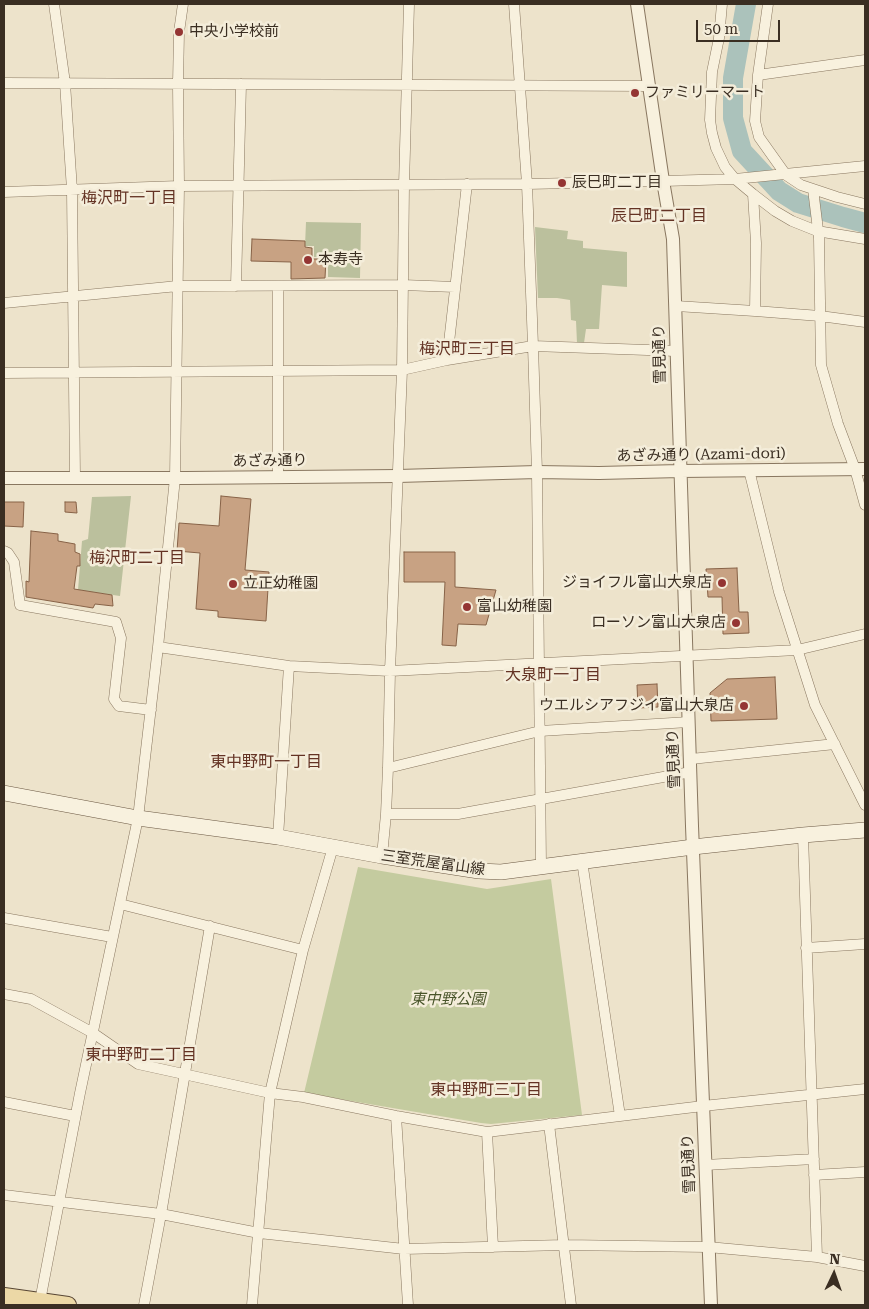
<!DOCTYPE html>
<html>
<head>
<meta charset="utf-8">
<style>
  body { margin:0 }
  #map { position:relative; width:869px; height:1309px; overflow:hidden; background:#ede3cb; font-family:"Roboto Serif",serif }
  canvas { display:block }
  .frame { position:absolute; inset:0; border:5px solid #3a2e22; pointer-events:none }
  .north { position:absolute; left:809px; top:1249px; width:50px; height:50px; -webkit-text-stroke:4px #f4edda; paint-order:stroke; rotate:3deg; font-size:14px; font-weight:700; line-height:20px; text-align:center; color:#3a2e22 }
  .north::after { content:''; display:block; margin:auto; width:18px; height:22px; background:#3a2e22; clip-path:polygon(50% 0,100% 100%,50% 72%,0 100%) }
  .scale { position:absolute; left:696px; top:20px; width:84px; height:22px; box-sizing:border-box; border:2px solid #3a2e22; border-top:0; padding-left:6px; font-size:15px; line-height:18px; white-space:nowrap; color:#3a2e22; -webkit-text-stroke:4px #f4edda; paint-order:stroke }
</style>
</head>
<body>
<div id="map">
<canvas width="869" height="1309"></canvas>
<div class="frame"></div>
<div class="north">N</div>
<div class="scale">50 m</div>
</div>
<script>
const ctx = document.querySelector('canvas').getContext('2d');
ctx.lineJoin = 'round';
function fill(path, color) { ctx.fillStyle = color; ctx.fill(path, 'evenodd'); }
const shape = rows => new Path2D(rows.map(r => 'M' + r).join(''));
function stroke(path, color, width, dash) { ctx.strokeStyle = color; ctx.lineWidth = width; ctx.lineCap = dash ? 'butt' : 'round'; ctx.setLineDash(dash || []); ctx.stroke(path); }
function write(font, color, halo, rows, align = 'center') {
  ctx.font = font + ' "Roboto Serif","Noto Sans JP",serif'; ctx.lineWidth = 5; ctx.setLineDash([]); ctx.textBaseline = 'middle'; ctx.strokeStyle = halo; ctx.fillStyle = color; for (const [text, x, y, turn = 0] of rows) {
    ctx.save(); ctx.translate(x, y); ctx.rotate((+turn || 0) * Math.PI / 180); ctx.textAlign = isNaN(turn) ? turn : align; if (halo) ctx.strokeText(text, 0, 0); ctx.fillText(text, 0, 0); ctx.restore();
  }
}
const green = shape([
  [358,867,487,889,551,879,582,1115,491,1124,481,1123,304,1093]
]);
const cemetery = shape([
  [306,222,361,223,360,278,328,277,328,257,314,257,314,246,305,246],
  [535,227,568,231,567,239,583,241,583,248,627,252,627,287,602,285,599,329,586,329,584,343,577,343,576,321,571,320,570,300,557,298,538,298],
  [131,496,120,596,78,590,82,541,88,539,92,497]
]);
const river = shape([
  [746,4,733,78,733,118,742,151,779,191,798,203,843,217,865,223]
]);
const building = shape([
  [252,239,305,241,305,247,312,248,312,259,326,259,325,278,291,279,291,262,251,261,252,239],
  [221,496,251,499,245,570,269,572,266,621,218,617,218,611,196,609,200,553,177,551,179,523,219,526,221,496],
  [4,502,24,502,23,527,4,526,4,502],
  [65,502,76,502,77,513,65,512,65,502],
  [31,531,58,534,58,541,75,544,75,552,80,554,80,566,77,566,74,589,112,595,113,606,95,604,93,608,26,597,26,581,29,582,31,531],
  [404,552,455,552,455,587,496,590,486,625,458,624,456,646,442,645,445,582,404,582,404,552],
  [737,568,739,612,748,612,749,633,723,634,722,597,708,597,706,569,737,568],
  [775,677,777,719,711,721,710,693,727,679,775,677],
  [657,684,658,707,638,708,637,685,657,684]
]);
const minor = shape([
  [54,4,65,83,72,190,75,478],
  [514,4,527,184,533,346,537,472,541,866],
  [722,4,719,38,712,72,710,120,712,133,716,148,725,167,735,179,753,194,775,211,792,221,817,231,865,239],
  [768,4,758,75,755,121,759,137,786,175,801,185,837,197,865,204],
  [758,75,865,60],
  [4,83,650,86],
  [813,189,819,238,821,365,838,424,855,469,865,505],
  [4,192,179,186,527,184,663,181,735,179,865,166],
  [753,194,756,243,755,311],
  [236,286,241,84],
  [4,303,178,286,403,285,455,287],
  [676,306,755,311,820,316,865,322],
  [447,360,467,184],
  [4,373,402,370,447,360,533,346,676,351],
  [749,470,779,592,815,705,865,805],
  [278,477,278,286],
  [4,551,8,553,14,562,20,605,116,622,121,638,114,699,119,706,151,710],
  [158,647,289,666,390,671,797,650,865,634],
  [691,759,835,744],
  [388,768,540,731,689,722],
  [386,814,458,814,691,772],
  [803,835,817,1257],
  [278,837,289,666],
  [382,856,386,814,388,768,390,671,402,370,404,185,409,4],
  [582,861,620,1116],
  [120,904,303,950],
  [4,918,112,937],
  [806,948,865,944],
  [4,994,31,999,93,1033,138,1064,270,1093,303,1097,396,1116,487,1132,703,1106,865,1089],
  [4,1102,75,1116],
  [396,1116,408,1305],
  [549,1124,571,1305],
  [487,1132,493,1247],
  [705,1165,814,1159],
  [814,1175,865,1172],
  [4,1195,161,1214,259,1233,404,1249,564,1245,708,1247,817,1257,865,1266],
  [40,1301,80,1093,138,818,158,647,175,478,179,186,178,84,179,32,183,4],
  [144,1305,161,1214,210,926],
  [252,1305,270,1093,303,950,333,847]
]);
const tertiary = shape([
  [637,4,663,181,673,239,692,826,711,1305],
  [4,478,187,478,398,476,537,472,599,473,680,471,865,469]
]);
const secondary = shape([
  [4,793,138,818,278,837,382,856,479,871,501,872,693,847,803,835,865,830]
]);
const primary = shape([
  [4,1296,68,1305]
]);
const markers = [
  [179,32,5,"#943533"],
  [635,93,5,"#943533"],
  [562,183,5,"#943533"],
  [308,260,5,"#943533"],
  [722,583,5,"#943533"],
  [233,584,5,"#943533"],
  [467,607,5,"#943533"],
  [736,623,5,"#943533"],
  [744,706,5,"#943533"]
];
const poiNames = [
  ["中央小学校前",189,32],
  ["ファミリーマート",645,93],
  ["辰巳町二丁目",572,183],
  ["本寿寺",318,260],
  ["ジョイフル富山大泉店",712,583,"right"],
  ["立正幼稚園",243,584],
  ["富山幼稚園",477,607],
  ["ローソン富山大泉店",726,623,"right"],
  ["ウエルシアフジイ富山大泉店",734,706,"right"]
];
const streetNames = [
  ["雪見通り",660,354,-91],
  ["あざみ通り (Azami-dori)",701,455,-1],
  ["あざみ通り",270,461,-1],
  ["雪見通り",674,759,-92],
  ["三室荒屋富山線",433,863,8],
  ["雪見通り",689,1164,-92]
];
const parkNames = [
  ["東中野公園",448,1000]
];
const neighbourhoodNames = [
  ["梅沢町一丁目",129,198],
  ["辰巳町二丁目",659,216],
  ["梅沢町三丁目",467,349],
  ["梅沢町二丁目",137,558],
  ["大泉町一丁目",553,675],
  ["東中野町一丁目",266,762],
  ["東中野町二丁目",141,1055],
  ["東中野町三丁目",486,1090]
];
fill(green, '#c4cb9f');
fill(cemetery, '#bbc09d');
stroke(river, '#abc2bb', 20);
fill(building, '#c8a283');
stroke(building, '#876247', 1);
stroke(minor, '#897760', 11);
stroke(tertiary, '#897760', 14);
stroke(secondary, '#6b5843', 16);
stroke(primary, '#574533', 18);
stroke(minor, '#f8f1de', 10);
stroke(tertiary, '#f8f1de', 12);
stroke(secondary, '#f8f1de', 15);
stroke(primary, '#ecd8a6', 16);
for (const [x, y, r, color] of markers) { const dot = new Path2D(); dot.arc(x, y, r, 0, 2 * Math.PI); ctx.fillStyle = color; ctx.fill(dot); stroke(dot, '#f4edda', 2); }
write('15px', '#3a2e22', '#f4edda', poiNames, 'left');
write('15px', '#3a2e22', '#f4edda', streetNames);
write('italic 15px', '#49552a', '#f4edda', parkNames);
write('16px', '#643324', '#f4edda', neighbourhoodNames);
</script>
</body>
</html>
